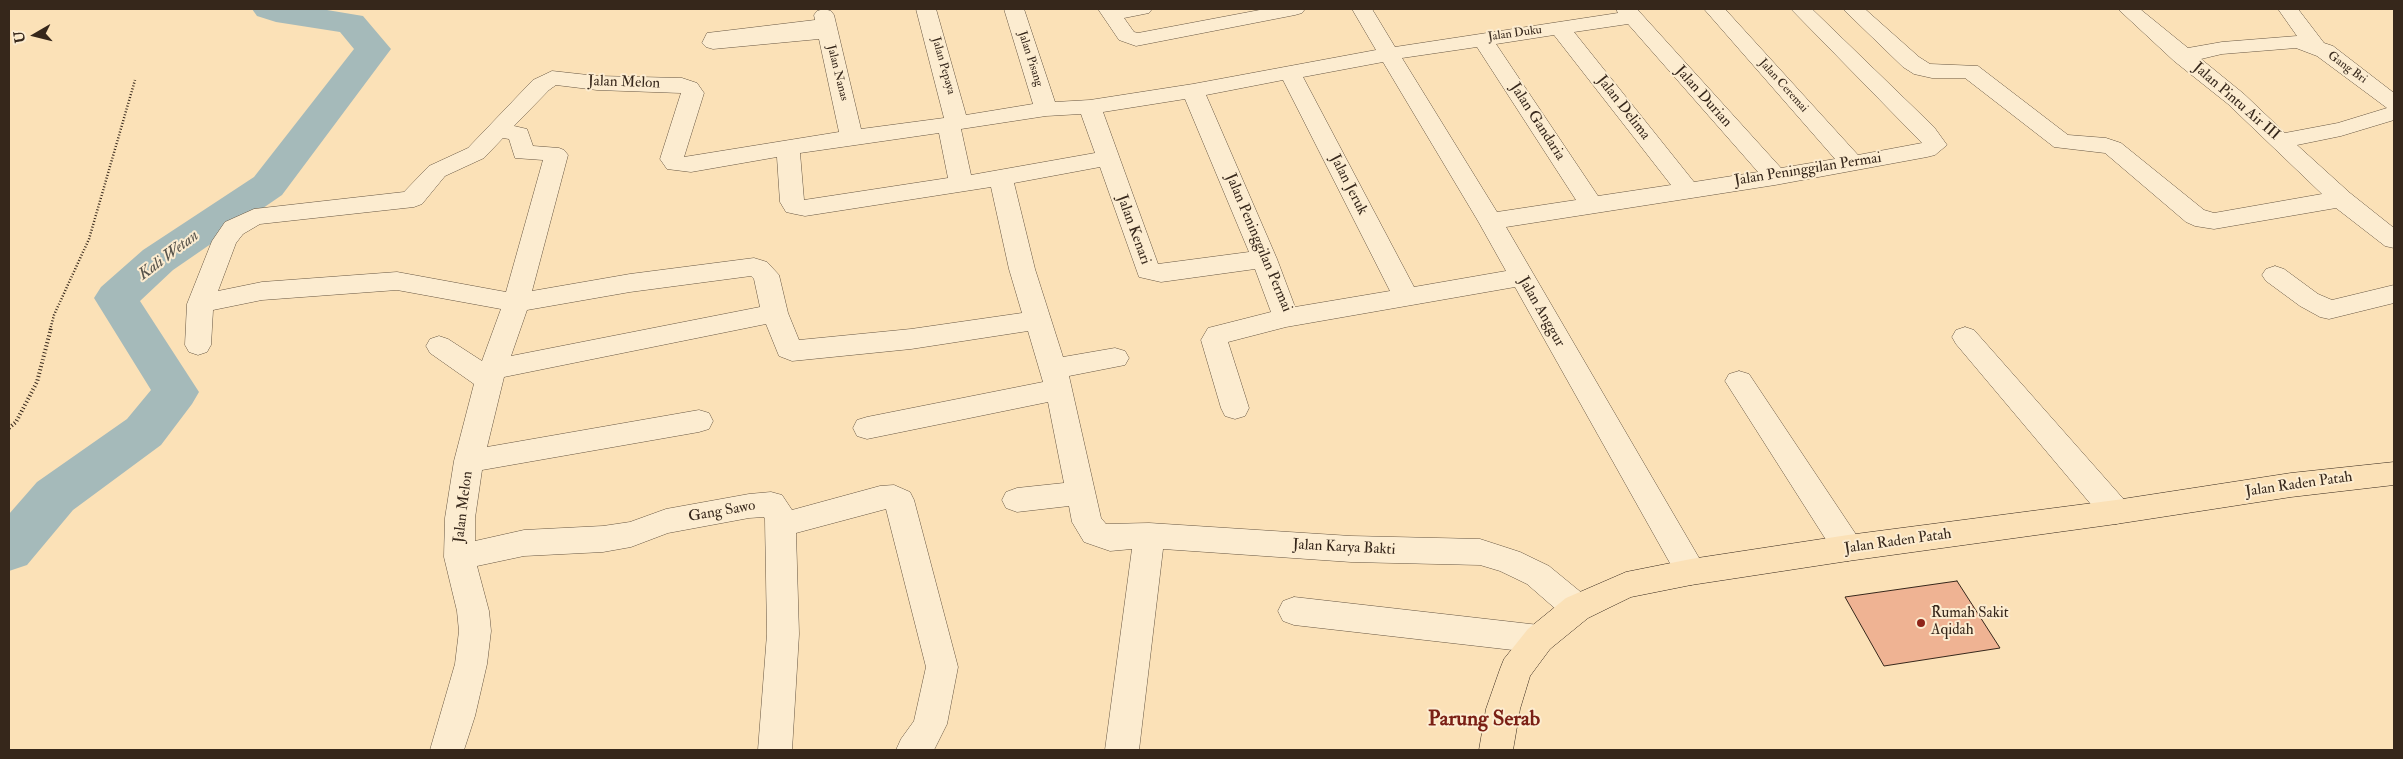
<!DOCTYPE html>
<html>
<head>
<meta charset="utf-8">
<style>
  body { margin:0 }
  #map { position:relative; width:2403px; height:759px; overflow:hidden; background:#fbe1b7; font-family:"IM FELL Double Pica",serif }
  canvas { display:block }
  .frame { position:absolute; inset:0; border:10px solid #36271b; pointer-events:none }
  .north { position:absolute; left:10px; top:10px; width:50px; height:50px; -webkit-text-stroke:4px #fcecd0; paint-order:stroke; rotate:262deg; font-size:14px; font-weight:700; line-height:20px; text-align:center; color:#36271b }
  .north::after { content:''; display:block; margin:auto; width:18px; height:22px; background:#36271b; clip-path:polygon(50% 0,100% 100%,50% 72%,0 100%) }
</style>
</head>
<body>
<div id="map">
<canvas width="2403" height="759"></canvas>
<div class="frame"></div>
<div class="north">U</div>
</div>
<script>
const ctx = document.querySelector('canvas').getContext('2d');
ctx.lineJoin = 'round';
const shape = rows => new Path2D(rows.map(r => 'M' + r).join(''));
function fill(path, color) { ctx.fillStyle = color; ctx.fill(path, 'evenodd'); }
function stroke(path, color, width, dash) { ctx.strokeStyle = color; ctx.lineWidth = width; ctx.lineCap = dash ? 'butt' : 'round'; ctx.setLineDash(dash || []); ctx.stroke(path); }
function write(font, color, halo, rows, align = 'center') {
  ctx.font = font + ' "IM FELL Double Pica",serif'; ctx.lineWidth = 4; ctx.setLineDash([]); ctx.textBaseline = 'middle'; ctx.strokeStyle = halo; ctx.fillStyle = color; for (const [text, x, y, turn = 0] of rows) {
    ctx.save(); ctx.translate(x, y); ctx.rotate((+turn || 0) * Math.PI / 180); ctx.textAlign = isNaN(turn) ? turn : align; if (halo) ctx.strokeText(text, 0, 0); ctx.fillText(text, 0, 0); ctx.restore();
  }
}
const river = shape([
  [252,9,321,9,363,16,391,49,282,195,173,270,140,301,199,392,192,404,161,445,73,510,27,565,9,571,9,514,37,482,127,419,151,390,94,298,101,287,143,250,254,177,354,49,340,32,276,22,257,16,252,9]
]);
const building = shape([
  [1957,581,2000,648,1884,666,1845,597,1957,581]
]);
const pathFar1 = shape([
  [50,330,54,315,89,239,135,80]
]);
const path = shape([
  [9,428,16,422,37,382,51,328]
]);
const minor = shape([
  [824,9,831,11,834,15,861,129,944,118,916,9,936,9,966,115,1033,104,1004,9,1024,9,1055,102,1090,100,1193,84,1376,50,1352,9,1372,9,1395,47,1618,13,1616,9,1637,9,1781,168,1835,159,1704,9,1725,9,1858,155,1922,143,1791,9,1812,9,1934,127,1947,145,1935,155,1927,157,1775,185,1506,227,1702,563,1707,572,1702,581,1691,585,1680,581,1515,287,1286,327,1228,342,1249,408,1245,416,1235,419,1225,416,1221,408,1201,340,1208,328,1271,312,1255,269,1161,282,1139,277,1100,167,1014,183,1035,269,1063,357,1115,348,1125,351,1129,358,1125,365,1069,376,1101,518,1106,524,1149,523,1351,536,1480,539,1520,552,1549,566,1588,598,1593,608,1588,618,1577,622,1566,618,1527,584,1500,571,1480,565,1351,562,1163,549,1139,750,1105,750,1132,549,1110,551,1084,542,1072,522,1069,506,1017,512,1006,508,1002,500,1006,492,1017,488,1064,483,1048,402,867,439,857,436,853,428,857,420,867,417,1043,382,1028,331,911,349,792,361,779,356,766,324,504,377,487,447,699,410,709,413,713,421,709,429,699,432,482,470,475,518,475,541,524,530,603,526,630,522,666,509,749,494,771,492,782,495,792,510,880,486,894,485,910,492,914,500,958,667,947,724,934,750,896,750,901,739,914,721,926,667,886,509,796,533,799,634,792,750,758,750,767,634,765,519,764,517,749,518,668,533,631,547,603,552,524,556,477,566,489,611,491,631,487,664,475,716,464,750,430,750,455,664,459,631,457,611,444,557,445,518,454,461,474,384,430,353,426,346,430,339,439,336,448,339,482,361,501,309,397,290,262,300,213,310,211,345,207,352,198,355,189,352,185,345,187,304,212,241,225,222,254,209,404,192,429,166,468,148,533,80,552,71,597,76,682,78,697,83,704,93,684,157,839,132,819,39,713,49,706,47,702,43,707,33,815,20,814,15,817,11,824,9],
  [1628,24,1758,172,1694,182,1574,32,1628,24],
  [1554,35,1671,185,1598,196,1496,44,1554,35],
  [1477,47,1576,200,1497,212,1402,58,1477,47],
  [1383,62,1478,221,1506,271,1414,287,1303,77,1383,62],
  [1283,80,1390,291,1295,307,1277,259,1206,95,1283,80],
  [556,85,597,90,681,93,660,159,667,169,691,172,777,157,780,202,786,212,795,214,805,216,991,187,1009,269,1022,313,911,329,799,340,788,313,779,275,767,262,754,258,630,274,532,291,568,155,564,150,559,148,533,146,527,129,514,126,549,90,556,85],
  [1185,99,1249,252,1158,264,1103,112,1185,99],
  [1081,114,1095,153,971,175,961,129,1046,116,1081,114],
  [939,133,948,178,804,200,800,153,939,133],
  [503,138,509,139,515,158,543,160,506,292,397,272,262,282,218,291,236,243,243,234,260,224,414,207,422,204,445,176,484,158,503,138],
  [751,276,754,279,760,307,511,356,527,310,630,292,751,276],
  [1098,9,1152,9,1149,13,1124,18,1134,32,1138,33,1265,9,1305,9,1302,13,1295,15,1136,46,1119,40,1098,9],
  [1843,9,1865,9,1919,57,1930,64,1978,66,2068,135,2106,138,2121,143,2204,210,2214,213,2322,194,2228,104,2174,61,2118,9,2140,9,2188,48,2222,42,2297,36,2278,9,2298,9,2324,43,2333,46,2394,93,2394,120,2341,136,2297,145,2350,193,2394,228,2394,248,2385,246,2336,208,2214,229,2195,226,2186,222,2105,153,2054,147,1965,78,1932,78,1914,74,1903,67,1843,9],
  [2296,48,2317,56,2387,108,2338,123,2285,133,2244,94,2201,59,2222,54,2296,48],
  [2275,266,2284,269,2318,294,2332,300,2394,285,2394,303,2329,319,2320,317,2300,306,2266,281,2262,275,2266,269,2275,266],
  [1965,327,1974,330,2127,503,2131,512,2127,521,2116,524,2105,521,1956,344,1952,337,1956,330,1965,327],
  [1739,371,1749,374,1859,539,1863,548,1859,557,1848,561,1837,557,1725,381,1729,374,1739,371],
  [1294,597,1539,625,1550,629,1555,639,1550,649,1539,653,1294,625,1283,621,1278,611,1283,601,1294,597]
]);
const major = shape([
  [2394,462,2394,485,2291,497,2116,524,1848,561,1691,585,1631,597,1588,618,1550,649,1530,676,1520,709,1513,750,1479,750,1486,709,1500,669,1504,659,1528,629,1566,598,1626,572,1691,559,1848,535,2116,500,2291,473,2394,462]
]);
const markers = [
  [1921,623,5,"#8f2418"]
];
const farStreetnames = [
  ["Jalan Duku",1515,34,-8],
  ["Jalan Pisang",1030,59,72],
  ["Jalan Pepaya",943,66,74],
  ["Gang Bri",2347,68,36],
  ["Jalan Nanas",837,73,76],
  ["Jalan Ceremai",1783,86,48]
];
const streetNames = [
  ["Jalan Melon",624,83,2],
  ["Jalan Durian",1703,97,48],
  ["Jalan Pintu Air III",2236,102,41],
  ["Jalan Delima",1623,108,52],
  ["Jalan Gandaria",1537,122,57],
  ["Jalan Peninggilan Permai",1808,170,-9],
  ["Jalan Jeruk",1348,185,63],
  ["Jalan Kenari",1133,230,70],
  ["Jalan Peninggilan Permai",1258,243,67],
  ["Jalan Anggur",1541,312,60],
  ["Jalan Raden Patah",2299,485,-8],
  ["Jalan Melon",464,507,-83],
  ["Gang Sawo",722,512,-10],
  ["Jalan Raden Patah",1898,542,-8],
  ["Jalan Karya Bakti",1344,548,3]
];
const poiNames = [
  ["Rumah Sakit",1931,614],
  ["Aqidah",1931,631]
];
const waterNames = [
  ["Kali Wetan",169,256,-37]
];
const nearQuarternames = [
  ["Parung Serab",1484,720]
];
fill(river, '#a5baba');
fill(building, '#efb393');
stroke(building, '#36271b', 1);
stroke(minor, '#675642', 1);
stroke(major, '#36271b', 1);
stroke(pathFar1, '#36271b', 2.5, [1, 2]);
stroke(path, '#36271b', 4, [1, 2.5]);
fill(minor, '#fcecd0');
fill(major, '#fbe1b7');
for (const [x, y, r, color] of markers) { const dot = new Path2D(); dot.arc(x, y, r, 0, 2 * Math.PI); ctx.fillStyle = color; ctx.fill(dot); stroke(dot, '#fcecd0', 2); }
write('12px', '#36271b', '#fcecd0', farStreetnames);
write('15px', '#36271b', '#fcecd0', streetNames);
write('15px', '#36271b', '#fcecd0', poiNames, 'left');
write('italic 16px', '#57534b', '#fcecd0', waterNames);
write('bold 21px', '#7a1f14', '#fcecd0', nearQuarternames);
</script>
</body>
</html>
